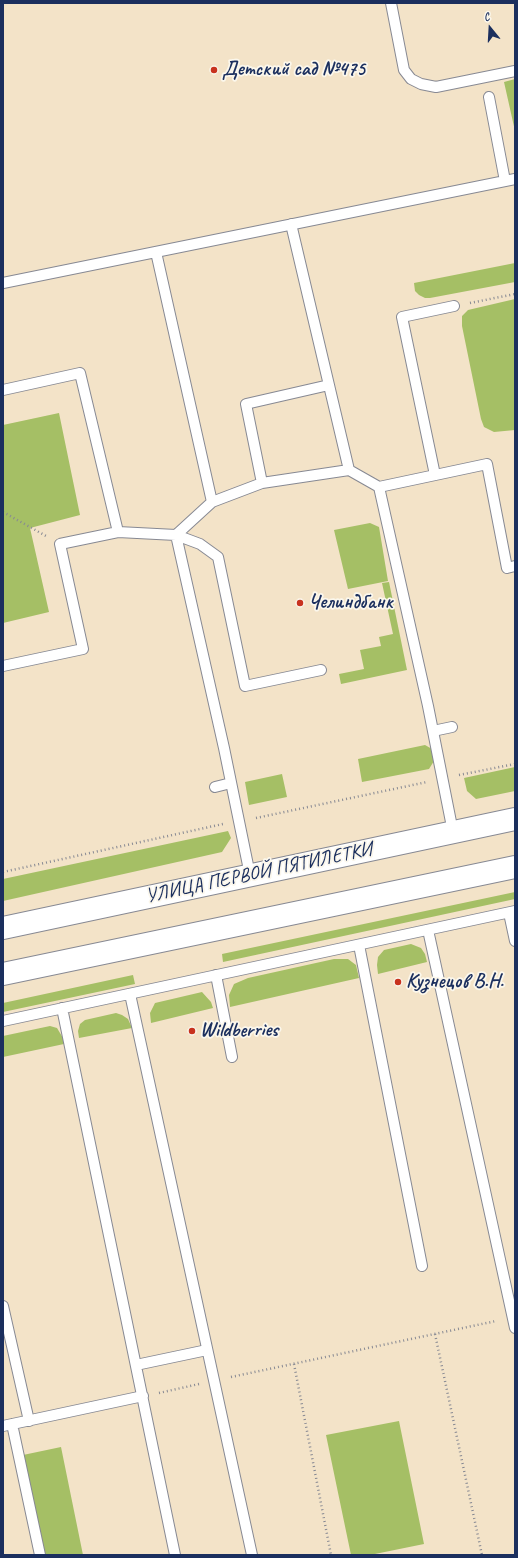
<!DOCTYPE html>
<html>
<head>
<meta charset="utf-8">
<style>
  body { margin:0 }
  #map { position:relative; width:518px; height:1558px; overflow:hidden; background:#f3e3c8; font-family:Caveat,sans-serif }
  canvas { display:block }
  .frame { position:absolute; inset:0; border:4px solid #1b2f5e; pointer-events:none }
  .north { position:absolute; left:470px; top:8px; width:40px; height:40px; -webkit-text-stroke:3px #fbf7ec; paint-order:stroke; rotate:342deg; font-size:11px; font-weight:700; line-height:16px; text-align:center; color:#1b2f5e }
  .north::after { content:''; display:block; margin:auto; width:14px; height:18px; background:#1b2f5e; clip-path:polygon(50% 0,100% 100%,50% 72%,0 100%) }
</style>
</head>
<body>
<div id="map">
<canvas width="518" height="1558"></canvas>
<div class="frame"></div>
<div class="north">С</div>
</div>
<script>
const ctx = document.querySelector('canvas').getContext('2d');
ctx.lineJoin = 'round';
function fill(path, color) { ctx.fillStyle = color; ctx.fill(path, 'evenodd'); }
const shape = rows => new Path2D(rows.map(r => 'M' + r).join(''));
function stroke(path, color, width, dash) { ctx.strokeStyle = color; ctx.lineWidth = width; ctx.lineCap = dash ? 'butt' : 'round'; ctx.setLineDash(dash || []); ctx.stroke(path); }
function write(font, color, halo, rows, align = 'center') {
  ctx.font = font + ' Caveat,sans-serif'; ctx.lineWidth = 3.5; ctx.setLineDash([]); ctx.textBaseline = 'middle'; ctx.strokeStyle = halo; ctx.fillStyle = color; for (const [text, x, y, turn = 0] of rows) {
    ctx.save(); ctx.translate(x, y); ctx.rotate((+turn || 0) * Math.PI / 180); ctx.textAlign = isNaN(turn) ? turn : align; if (halo) ctx.strokeText(text, 0, 0); ctx.fillText(text, 0, 0); ctx.restore();
  }
}
const green = shape([
  [515,79,515,131,504,82],
  [515,263,515,282,430,298,425,298,419,295,415,291,414,283],
  [515,299,515,430,494,432,484,427,481,419,462,326,462,316,468,310],
  [59,413,80,515,30,528,49,612,3,623,3,425],
  [370,523,379,527,388,581,348,589,334,530],
  [389,582,407,670,341,684,339,674,364,669,360,650,381,646,379,637,393,634,382,583],
  [425,745,432,749,434,761,429,769,362,782,358,759],
  [515,767,515,791,476,799,467,791,464,778],
  [282,774,287,797,249,805,245,782],
  [228,831,231,838,222,852,3,901,3,879],
  [515,892,515,899,223,962,222,954],
  [411,944,421,948,425,954,427,962,378,974,377,965,378,957,384,950],
  [334,959,348,959,356,965,359,978,230,1007,229,995,234,984,248,978],
  [133,975,135,984,3,1012,3,1003],
  [202,992,211,1002,213,1008,151,1023,150,1013,155,1003],
  [116,1013,122,1015,128,1019,132,1028,79,1038,78,1031,80,1024,85,1020],
  [50,1026,57,1028,63,1038,64,1044,3,1057,3,1036],
  [399,1421,424,1544,370,1555,351,1555,326,1435],
  [61,1447,83,1555,44,1555,23,1455]
]);
const path = shape([
  [470,303,515,294],
  [3,512,46,536],
  [459,775,515,764],
  [256,818,427,782],
  [3,872,223,824],
  [435,1334,482,1555],
  [294,1364,331,1555],
  [231,1377,496,1321],
  [159,1393,199,1384]
]);
const service = shape([
  [391,3,404,70,411,79,421,84,436,87,515,71],
  [489,97,505,181],
  [291,224,349,470],
  [156,252,212,502],
  [3,283,515,179],
  [3,390,80,373,118,532],
  [435,475,402,317,454,306],
  [262,483,246,404,329,385],
  [379,487,428,706,453,832],
  [3,666,83,649,60,544,118,532,176,535,212,502,262,483,349,470,379,487,487,464,507,568,515,566],
  [433,731,452,727],
  [215,787,231,783],
  [250,875,224,748,176,535,200,544,218,557,245,686,321,670],
  [509,913,515,941],
  [428,930,515,1328],
  [359,945,422,1266],
  [216,975,232,1057],
  [130,994,252,1555],
  [62,1008,175,1555],
  [3,1021,515,911],
  [3,1306,29,1421],
  [136,1365,207,1350],
  [12,1424,40,1555],
  [3,1426,143,1396]
]);
const primary = shape([
  [3,928,515,819],
  [3,974,515,867]
]);
const markers = [
  [214,70,4,"#c8321e"],
  [300,603,4,"#c8321e"],
  [398,982,4,"#c8321e"],
  [192,1031,4,"#c8321e"]
];
const poiNames = [
  ["Детский сад №475",222,70],
  ["Челиндбанк",308,603],
  ["Кузнецов В.Н.",406,982],
  ["Wildberries",200,1031]
];
const streetNames = [
  ["УЛИЦА ПЕРВОЙ ПЯТИЛЕТКИ",259,873,-12]
];
fill(green, '#a5bf65');
stroke(service, '#878993', 12);
stroke(primary, '#878993', 24);
stroke(path, '#878993', 2.5, [1, 3]);
stroke(service, '#fff', 10);
stroke(primary, '#fff', 22);
for (const [x, y, r, color] of markers) { const dot = new Path2D(); dot.arc(x, y, r, 0, 2 * Math.PI); ctx.fillStyle = color; ctx.fill(dot); stroke(dot, '#fbf7ec', 1.5); }
write('bold 20px', '#1b2f5e', '#fbf7ec', poiNames, 'left');
write('20px', '#1b2f5e', '#fbf7ec', streetNames);
</script>
</body>
</html>
